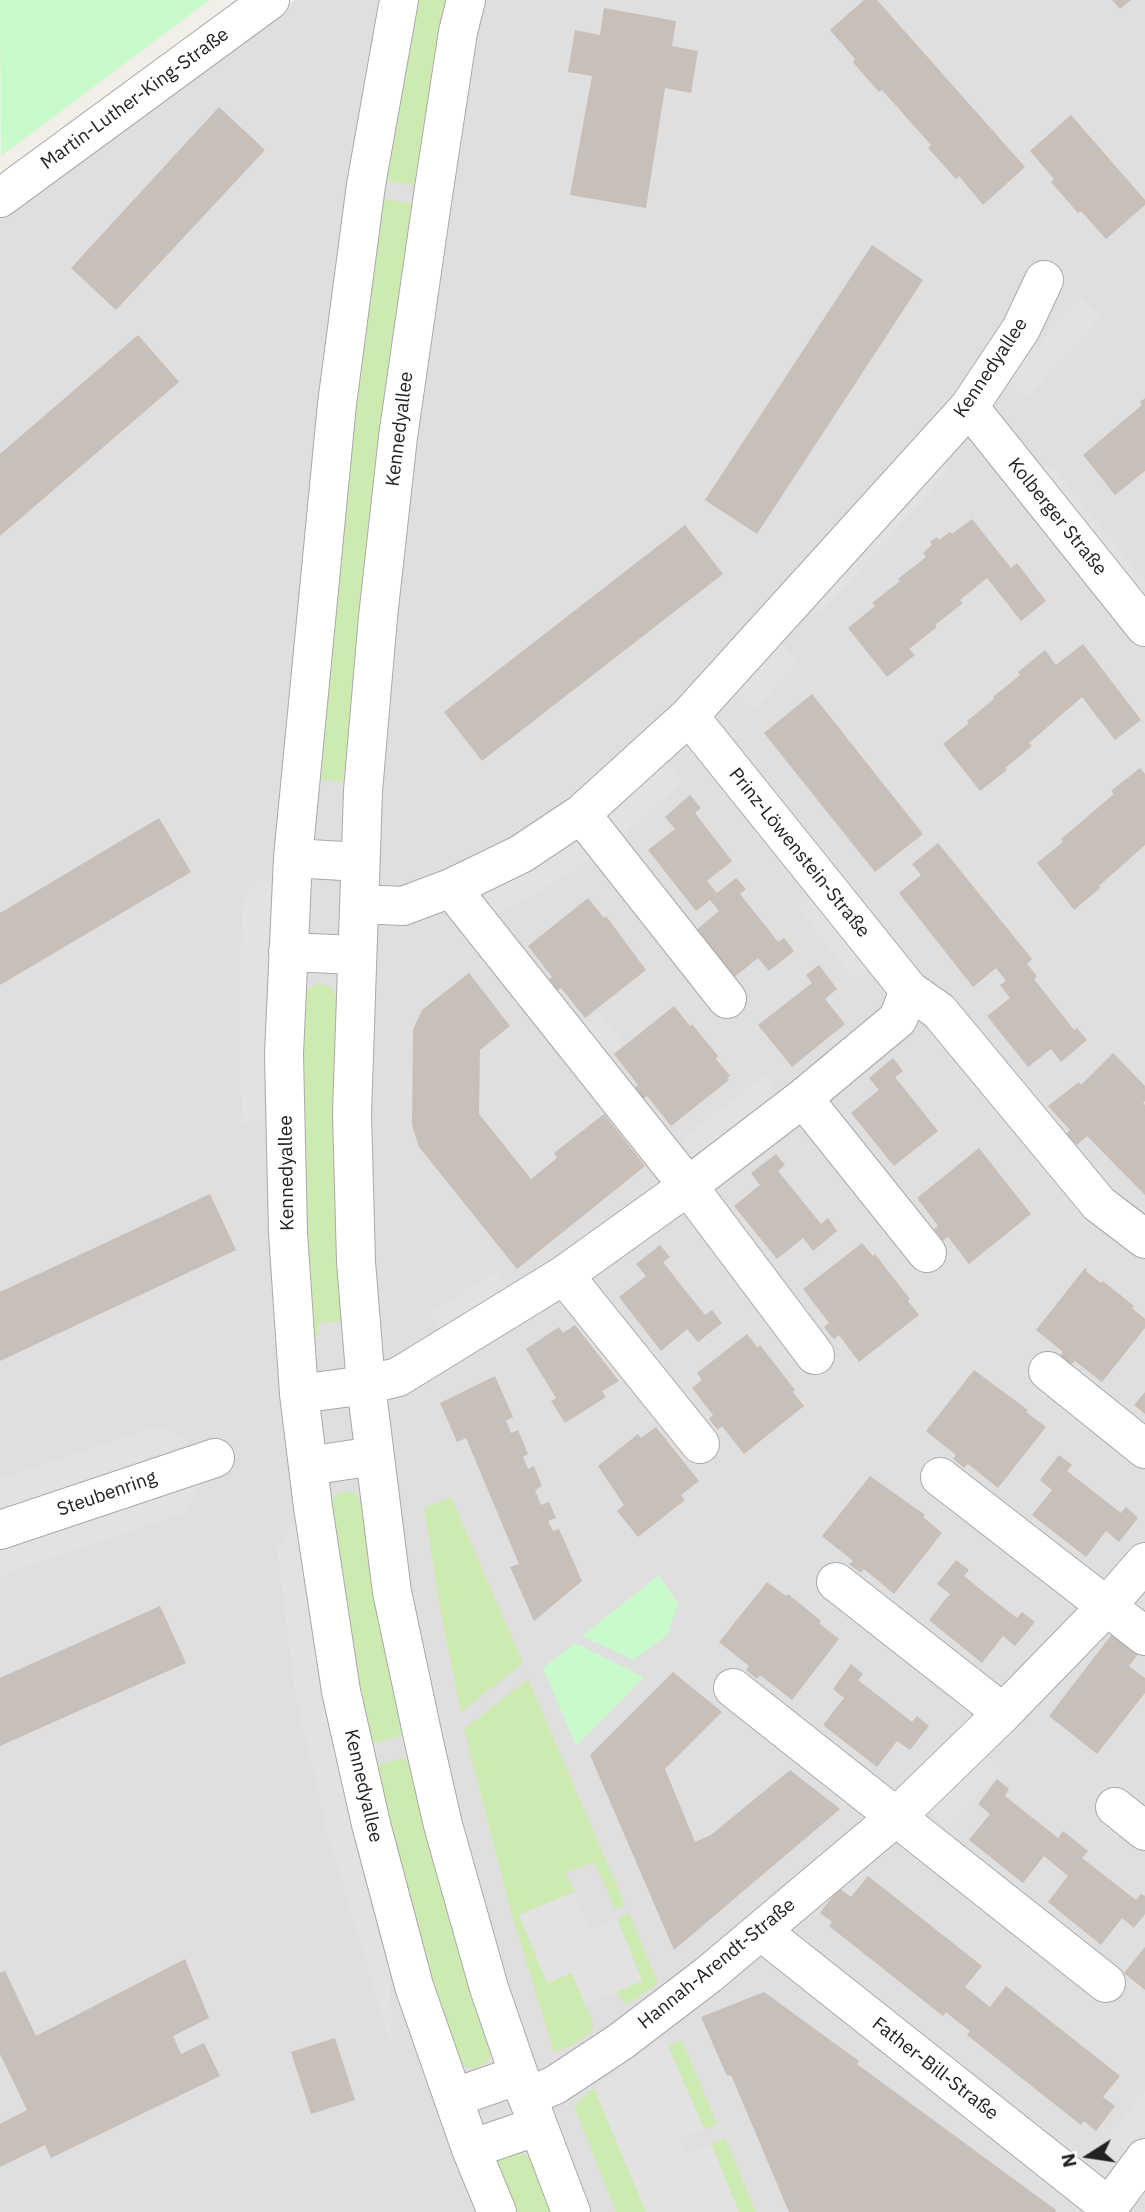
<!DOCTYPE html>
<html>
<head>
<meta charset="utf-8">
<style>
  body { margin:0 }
  #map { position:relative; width:1145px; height:2212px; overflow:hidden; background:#f2efe9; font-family:"IBM Plex Sans",sans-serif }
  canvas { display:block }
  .north { position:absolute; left:1054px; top:2121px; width:70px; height:70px; -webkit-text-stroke:5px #fff; paint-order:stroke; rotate:258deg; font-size:19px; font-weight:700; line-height:28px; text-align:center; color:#222 }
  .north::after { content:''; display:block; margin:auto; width:24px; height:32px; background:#222; clip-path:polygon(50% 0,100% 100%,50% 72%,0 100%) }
</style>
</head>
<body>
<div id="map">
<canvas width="1145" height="2212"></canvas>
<div class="north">N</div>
</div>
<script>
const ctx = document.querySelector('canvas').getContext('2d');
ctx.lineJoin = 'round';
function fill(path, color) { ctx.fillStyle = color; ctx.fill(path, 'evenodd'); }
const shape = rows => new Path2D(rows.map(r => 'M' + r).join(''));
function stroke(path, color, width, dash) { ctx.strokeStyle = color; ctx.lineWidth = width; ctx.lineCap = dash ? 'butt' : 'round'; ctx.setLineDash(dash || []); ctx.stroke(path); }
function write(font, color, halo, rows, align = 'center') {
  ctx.font = font + ' "IBM Plex Sans",sans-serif'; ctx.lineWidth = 5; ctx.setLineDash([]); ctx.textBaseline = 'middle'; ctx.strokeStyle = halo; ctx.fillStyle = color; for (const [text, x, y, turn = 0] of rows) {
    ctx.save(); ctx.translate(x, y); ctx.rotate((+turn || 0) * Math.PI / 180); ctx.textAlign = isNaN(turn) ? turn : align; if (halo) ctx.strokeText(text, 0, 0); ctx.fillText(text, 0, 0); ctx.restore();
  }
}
const residential = shape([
  [295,0,1145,0,1145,2212,0,2212,0,217]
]);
const grass = shape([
  [413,0,449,0,417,186,383,180],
  [379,198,415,204,351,783,316,779,325,669],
  [318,983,332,988,338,1002,345,1321,318,1323,319,1336,310,1336,300,1104,305,992],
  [345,1491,354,1493,364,1505,404,1735,370,1744,357,1683,330,1503,335,1495],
  [451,1497,523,1663,461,1712,441,1614,424,1508],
  [528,1679,625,1905,615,1909,594,1862,566,1873,574,1892,519,1915,547,1982,572,1972,593,2023,592,2031,573,2045,554,2052,510,1909,464,1729],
  [410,1757,490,2049,490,2058,484,2064,475,2068,464,2066,457,2060,433,1986,375,1765],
  [629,1913,658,1983,628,2004,623,2003,616,1992,642,1980,617,1919],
  [682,2041,717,2124,704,2129,668,2046],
  [594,2088,646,2212,616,2212,574,2106],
  [725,2138,756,2212,739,2212,711,2144],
  [519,2151,530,2159,552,2212,513,2212,498,2167,499,2160,505,2154]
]);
const park = shape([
  [0,0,210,0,1,156],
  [659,1575,678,1604,667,1635,634,1660,582,1636],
  [575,1643,644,1677,576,1746,543,1668]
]);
const parking = shape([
  [1081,298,1101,317,1026,397,1006,378],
  [943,461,951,469,821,613,813,606],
  [1039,466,1053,468,1145,582,1145,599],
  [780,643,799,661,754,709,735,692],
  [667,762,683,782,623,834,607,814],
  [583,831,598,852,568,875,495,915,483,892],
  [272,879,265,1013,264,1118,243,1124,239,1049,242,910,246,893,256,882],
  [821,892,877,964,855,981,799,909],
  [598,1011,624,1043,601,1062,575,1030],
  [764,1076,781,1098,697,1163,680,1141],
  [497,1271,511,1293,444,1335,430,1313],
  [161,1426,191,1443,0,1508,0,1479],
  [202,1482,184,1513,0,1576,0,1548],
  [297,1516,389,1951,392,2049,329,1839,295,1692,277,1549],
  [983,1754,1001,1773,944,1827,927,1808],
  [574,1892,590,1930,617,1919,642,1981,585,2005,572,1973,547,1983,519,1915],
  [664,2037,704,2129,680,2138,686,2154,711,2144,739,2212,646,2212,594,2088],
  [1145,2089,1145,2131,1112,2175,1091,2160]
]);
const building = shape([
  [864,0,877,0,1025,167,983,205,959,176,956,179,928,148,931,145,882,90,879,92,857,67,853,62,855,59,830,30],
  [1112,0,1131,0,1120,9],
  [604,8,676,21,672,46,698,51,691,93,665,88,646,208,570,195,592,76,568,72,575,30,600,35],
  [219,107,265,150,116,310,71,268],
  [1071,115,1145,200,1145,205,1106,239,1081,211,1078,213,1051,182,1054,179,1030,151],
  [872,245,923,280,757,534,705,500],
  [138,335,179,382,0,536,0,454],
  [1145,398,1145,471,1115,495,1083,455,1142,405,1140,402],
  [972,519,1011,568,1017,563,1046,601,1021,621,987,578,960,600,963,603,935,625,937,627,909,649,915,655,887,677,848,628,875,606,872,603,900,581,898,579,926,557,923,553,932,545,930,542,937,537,939,540,950,532,952,534],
  [685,525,723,574,482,761,444,712],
  [1083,644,1141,720,1115,740,1082,697,1029,743,1032,746,1005,768,1007,770,980,791,943,744,969,723,967,721,994,699,993,697,1020,675,1018,672,1045,650,1056,665],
  [812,694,923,834,875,872,764,733],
  [1140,768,1145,774,1145,845,1099,886,1100,888,1074,910,1037,863,1063,842,1061,839,1114,794,1111,791],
  [690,795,701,808,695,813,732,861,707,881,717,893,736,878,746,889,740,894,778,942,784,938,794,951,769,971,758,958,732,979,694,932,719,911,710,900,696,911,648,850,675,829,665,817],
  [159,818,191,872,0,985,0,913],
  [938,843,1032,959,1027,964,1037,976,1034,979,1074,1030,1077,1028,1087,1040,1061,1062,1051,1049,1028,1067,987,1016,1010,998,1000,985,1006,981,996,968,973,987,899,893,921,875,912,864],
  [588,898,604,918,606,916,646,970,585,1018,561,988,556,991,547,980,552,977,528,946],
  [819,965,837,989,825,999,845,1024,792,1067,758,1025,812,983,806,975],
  [469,973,510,1026,480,1050,479,1114,531,1179,557,1158,554,1153,604,1114,645,1166,517,1269,419,1147,412,1125,413,1030,422,1010],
  [674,1006,690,1026,692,1024,718,1056,716,1059,730,1076,727,1078,729,1080,671,1126,647,1096,643,1099,634,1088,638,1085,614,1054],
  [1113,1053,1145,1086,1145,1101,1143,1103,1145,1105,1145,1195,1087,1136,1077,1145,1066,1134,1070,1130,1048,1106,1079,1082,1081,1085],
  [893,1058,903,1071,895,1077,938,1131,894,1166,851,1113,879,1090,869,1078],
  [979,1148,1031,1214,969,1264,948,1237,943,1241,934,1229,938,1226,917,1198],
  [776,1154,785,1165,778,1171,821,1224,828,1218,837,1231,813,1251,803,1238,777,1259,734,1206,760,1185,751,1173],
  [210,1194,236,1250,0,1361,0,1292],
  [862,1243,873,1256,875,1254,910,1299,908,1301,919,1315,859,1362,839,1335,834,1339,829,1334,824,1327,829,1323,803,1289],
  [660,1245,670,1257,663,1262,684,1289,705,1315,712,1310,722,1323,698,1342,687,1329,661,1351,619,1297,646,1276,636,1264],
  [1085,1268,1087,1269,1086,1271,1101,1283,1103,1281,1134,1306,1132,1308,1145,1319,1145,1328,1102,1382,1075,1361,1071,1365,1066,1361,1060,1356,1063,1352,1036,1330],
  [575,1325,619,1381,602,1391,606,1397,565,1423,551,1401,556,1398,526,1349,559,1327,563,1333],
  [747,1334,758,1348,760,1345,795,1390,793,1392,804,1406,744,1454,722,1426,718,1430,713,1424,709,1419,713,1415,692,1388,702,1380,697,1373],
  [974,1370,1028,1410,1026,1412,1046,1427,998,1488,968,1464,964,1468,953,1459,956,1455,926,1431],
  [495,1376,513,1417,506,1421,511,1433,518,1430,528,1454,523,1457,528,1469,534,1466,542,1486,535,1490,541,1505,549,1502,556,1518,548,1521,553,1531,559,1529,582,1581,534,1621,510,1567,519,1564,466,1438,457,1442,440,1403],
  [1145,1392,1145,1414,1134,1405],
  [656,1427,699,1481,681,1495,685,1500,638,1537,617,1511,624,1505,598,1466,638,1434,641,1438],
  [1059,1455,1072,1465,1067,1471,1121,1513,1126,1507,1138,1518,1119,1542,1106,1531,1086,1557,1032,1515,1052,1490,1040,1480],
  [870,1476,925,1515,923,1517,942,1533,894,1594,864,1569,861,1573,849,1564,853,1561,822,1536],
  [956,1560,969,1570,964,1576,990,1597,1017,1618,1022,1612,1035,1622,1015,1646,1003,1636,982,1663,929,1620,950,1594,937,1584],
  [767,1582,786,1596,788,1594,821,1621,819,1623,839,1639,792,1700,760,1675,757,1679,752,1675,746,1670,749,1666,719,1642],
  [160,1606,186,1663,0,1746,0,1678],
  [1113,1633,1139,1653,1129,1666,1145,1678,1145,1693,1097,1754,1049,1716],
  [851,1664,863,1674,858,1680,912,1722,917,1716,929,1726,910,1750,897,1741,877,1767,823,1725,844,1698,833,1689],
  [673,1672,722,1712,665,1769,695,1842,711,1835,790,1770,840,1809,674,1950,590,1755],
  [997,1779,1009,1789,1005,1796,1058,1838,1063,1831,1088,1851,1082,1858,1136,1900,1141,1894,1145,1896,1145,1914,1134,1928,1122,1918,1101,1945,1048,1902,1068,1876,1044,1856,1023,1883,969,1840,990,1814,978,1804],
  [868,1876,982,1966,965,1987,990,2007,1006,1986,1120,2076,1103,2097,1115,2106,1096,2131,1084,2121,1081,2125,967,2035,970,2031,958,2022,946,2012,943,2016,829,1926,832,1922,820,1913,839,1888,851,1897],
  [1145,1947,1145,1990,1124,1973],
  [185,1959,209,2018,173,2036,181,2054,204,2043,220,2076,51,2158,45,2145,0,2167,0,2124,27,2110,0,2054,0,1973,5,1971,36,2036],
  [764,1992,859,2061,857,2064,1056,2210,1055,2212,789,2212,731,2075,727,2076,701,2017],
  [335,2038,355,2100,311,2114,291,2052]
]);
const minor = shape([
  [399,0,366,185,337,404,293,858,284,1054,288,1233,299,1394,313,1507,341,1691,371,1824,414,1986,471,2149,497,2212],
  [466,0,458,32,433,195,398,437,378,617,363,791,352,1113,356,1262,366,1385,392,1592,424,1742,443,1825,489,1988,519,2075,571,2212],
  [0,198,270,0],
  [969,407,1145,627],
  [689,716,909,990,939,1011,1099,1204,1145,1239],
  [581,814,727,999],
  [293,858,359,862],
  [451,888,688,1186,815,1355],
  [360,904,403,906,451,888,521,854,581,814,689,716,969,407,1021,329,1044,280],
  [288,952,356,955],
  [803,1098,927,1253],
  [564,1275,700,1444],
  [1048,1371,1145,1449],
  [299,1394,366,1385,398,1377,564,1275,688,1186,803,1098,898,1019,909,990],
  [308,1466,374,1456],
  [940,1477,1145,1636],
  [0,1530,215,1458],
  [836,1582,1003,1713],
  [733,1688,1106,1983],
  [1115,1807,1145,1831],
  [761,1931,1109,2207],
  [527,2097,555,2085,620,2042,708,1975,897,1816,1003,1713,1107,1606,1145,1562],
  [453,2098,519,2075],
  [471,2149,538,2126],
  [1105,2212,1145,2158]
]);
const streetNames = [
  ["Martin-Luther-King-Straße",135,99,-36],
  ["Kennedyallee",991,368,-56],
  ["Kennedyallee",400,429,-83],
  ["Kolberger Straße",1057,517,51],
  ["Prinz-Löwenstein-Straße",799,853,51],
  ["Kennedyallee",287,1173,-91],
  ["Steubenring",107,1494,-19],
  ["Kennedyallee",363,1786,77],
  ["Hannah-Arendt-Straße",717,1964,-39],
  ["Father-Bill-Straße",935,2069,38]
];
fill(residential, '#e0dfdf');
fill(grass, '#cdebb0');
fill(park, '#c8facc');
fill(parking, '#e2e2e2');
fill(building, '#c7bfb8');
stroke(minor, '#a9a9a9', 40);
stroke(minor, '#fff', 38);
write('19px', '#222', '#fff', streetNames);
</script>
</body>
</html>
